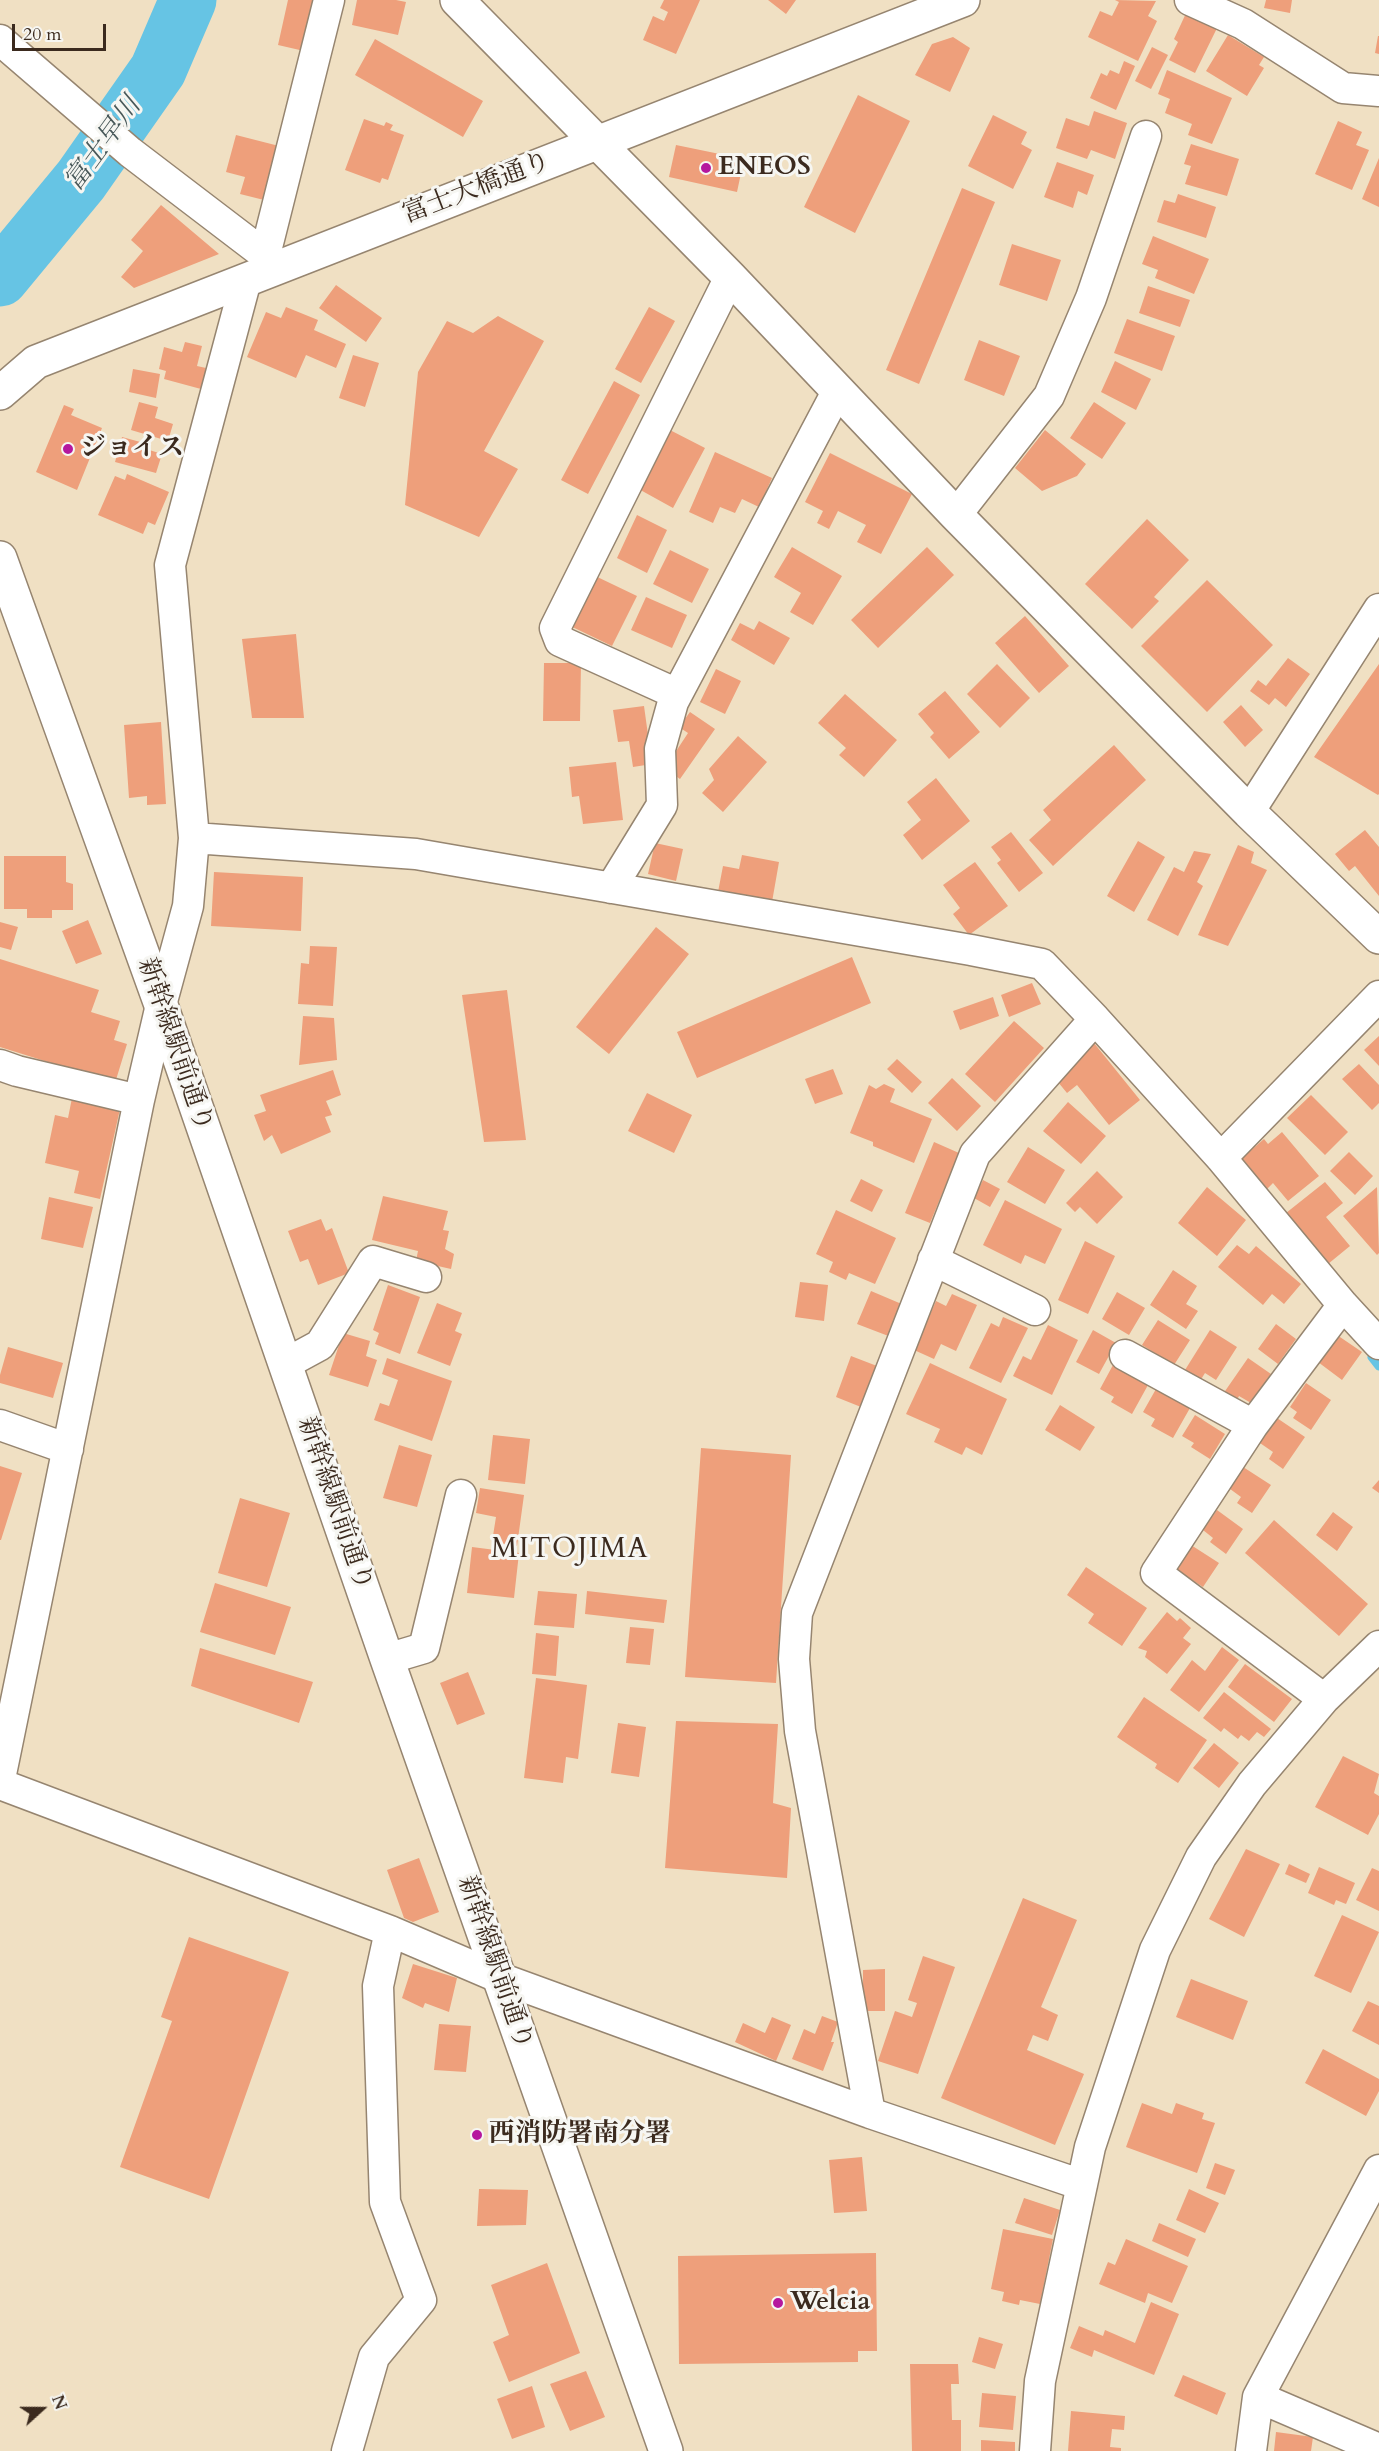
<!DOCTYPE html>
<html>
<head>
<meta charset="utf-8">
<style>
  body { margin:0 }
  #map { position:relative; width:1379px; height:2451px; overflow:hidden; background:#f0e0c3; font-family:Cardo,serif }
  canvas { display:block }
  .north { position:absolute; left:12px; top:2379px; width:60px; height:60px; -webkit-text-stroke:4px #f6f6f2; paint-order:stroke; rotate:69deg; font-size:16px; font-weight:700; line-height:24px; text-align:center; color:#3b2a1e }
  .north::after { content:''; display:block; margin:auto; width:21px; height:27px; background:#3b2a1e; clip-path:polygon(50% 0,100% 100%,50% 72%,0 100%) }
  .scale { position:absolute; left:12px; top:24px; width:94px; height:27px; box-sizing:border-box; border:3px solid #3b2a1e; border-top:0; padding-left:8px; font-size:18px; line-height:21px; white-space:nowrap; color:#3b2a1e; -webkit-text-stroke:4px #f6f6f2; paint-order:stroke }
</style>
</head>
<body>
<div id="map">
<canvas width="1379" height="2451"></canvas>
<div class="north">N</div>
<div class="scale">20 m</div>
</div>
<script>
const ctx = document.querySelector('canvas').getContext('2d');
ctx.lineJoin = 'round';
const shape = rows => new Path2D(rows.map(r => 'M' + r).join(''));
function stroke(path, color, width, dash) { ctx.strokeStyle = color; ctx.lineWidth = width; ctx.lineCap = dash ? 'butt' : 'round'; ctx.setLineDash(dash || []); ctx.stroke(path); }
function fill(path, color) { ctx.fillStyle = color; ctx.fill(path, 'evenodd'); }
function write(font, color, halo, rows, align = 'center') {
  ctx.font = font + ' Cardo,"Noto Serif JP",serif'; ctx.lineWidth = 6; ctx.setLineDash([]); ctx.textBaseline = 'middle'; ctx.strokeStyle = halo; ctx.fillStyle = color; for (const [text, x, y, turn = 0] of rows) {
    ctx.save(); ctx.translate(x, y); ctx.rotate((+turn || 0) * Math.PI / 180); ctx.textAlign = isNaN(turn) ? turn : align; if (halo) ctx.strokeText(text, 0, 0); ctx.fillText(text, 0, 0); ctx.restore();
  }
}
const stream = shape([
  [1379,1348,1372,1357,1379,1366]
]);
const river = shape([
  [0,278,81,180,158,70,188,0]
]);
const building = shape([
  [288,0,317,0,304,51,278,45],
  [357,0,396,0,406,2,398,35,352,25],
  [664,0,700,0,676,54,643,40,653,16,664,21,668,12,660,8],
  [768,0,796,0,786,14],
  [1115,0,1156,1,1148,16,1157,21,1138,61,1088,37,1100,11,1112,16,1119,2],
  [1266,0,1292,0,1290,13,1264,8],
  [1188,9,1219,24,1195,73,1169,60,1178,42,1174,39],
  [1228,35,1264,57,1259,65,1264,68,1247,96,1206,71],
  [1378,36,1379,36,1379,54,1375,53],
  [953,37,970,48,950,92,915,75,932,44],
  [375,39,483,101,463,137,355,75],
  [1152,47,1168,55,1151,89,1135,81],
  [1124,61,1135,66,1116,110,1090,98,1101,73,1107,76,1110,70,1119,74],
  [1167,70,1232,98,1212,144,1188,135,1192,124,1165,113,1170,99,1158,94],
  [858,95,910,121,855,233,804,207],
  [1094,111,1127,123,1115,159,1091,150,1087,159,1056,148,1066,118,1089,126],
  [993,115,1027,132,1021,144,1032,150,1013,189,968,166],
  [364,119,384,126,386,122,393,125,390,130,404,135,388,180,382,178,380,183,345,170],
  [1338,121,1362,132,1356,145,1369,150,1352,190,1315,174],
  [236,135,279,146,264,200,240,194,245,177,226,172],
  [1191,144,1239,159,1227,196,1185,184,1191,166,1184,164],
  [676,145,744,159,737,192,669,177],
  [1379,158,1379,207,1362,199],
  [1057,162,1094,175,1087,195,1078,191,1073,208,1044,197],
  [962,188,995,202,919,384,886,370],
  [1178,194,1216,207,1206,238,1157,222,1164,200,1175,203],
  [161,205,219,254,134,288,121,277,143,251,131,240],
  [1153,236,1209,259,1194,294,1155,278,1158,270,1142,264],
  [1012,244,1061,260,1047,301,999,285],
  [336,285,382,318,366,342,319,308],
  [1148,286,1190,300,1180,327,1139,313],
  [286,307,318,320,314,330,346,344,336,368,306,355,296,378,247,357,266,312,281,318],
  [649,307,675,321,641,383,615,369],
  [498,316,544,341,484,451,518,469,479,537,405,505,418,372,447,321,473,333],
  [1127,319,1175,336,1162,371,1114,353],
  [979,340,1020,356,1004,396,964,380],
  [185,342,202,346,197,366,206,368,201,389,164,379,166,371,159,369,164,347,182,352],
  [353,355,379,363,365,407,339,398],
  [1115,361,1151,379,1136,410,1101,392],
  [133,369,160,374,156,398,129,392],
  [614,381,640,395,588,494,561,480],
  [139,402,158,407,155,418,173,424,168,441,131,430],
  [1094,402,1126,423,1102,459,1070,438],
  [64,405,74,409,71,415,102,428,77,490,36,472],
  [666,428,705,448,673,508,635,487],
  [1045,430,1086,464,1077,476,1042,491,1015,468],
  [122,437,144,443,143,448,162,454,156,473,115,462],
  [715,452,772,478,759,507,742,499,735,513,720,507,713,523,689,512],
  [830,453,912,494,881,554,857,542,866,525,838,511,829,529,817,523,823,511,805,502],
  [127,474,169,492,155,525,148,522,143,534,98,515,115,476,125,480],
  [637,515,667,530,647,573,617,558],
  [1147,519,1189,560,1154,597,1159,601,1132,629,1085,584],
  [792,547,842,576,813,625,790,612,801,593,774,577],
  [927,547,954,575,878,648,851,620],
  [670,550,709,569,692,603,653,584],
  [589,573,637,596,612,646,564,623],
  [1207,580,1273,645,1207,712,1141,646],
  [646,597,687,615,672,648,631,630],
  [1025,616,1069,666,1039,693,995,643],
  [759,621,790,638,774,665,731,640,740,623,754,630],
  [296,634,304,718,252,718,242,639],
  [1288,658,1310,674,1286,707,1275,698,1269,705,1250,691,1258,680,1266,686],
  [544,663,581,663,580,721,543,721],
  [997,664,1030,698,1000,728,967,694],
  [1379,664,1379,794,1378,795,1314,757],
  [716,669,741,681,725,714,700,702],
  [945,691,980,732,949,759,930,737,934,733,918,714],
  [845,694,897,740,864,777,839,755,846,748,818,723],
  [1241,705,1263,730,1245,747,1223,722],
  [644,706,652,764,633,767,629,741,618,742,613,710],
  [690,712,715,729,680,779,673,774,671,759,688,733,679,727],
  [161,722,166,804,147,805,147,796,129,798,124,725],
  [738,736,767,762,723,812,702,793,714,780,709,769],
  [1114,745,1146,780,1053,866,1029,840,1051,820,1043,810],
  [616,762,623,820,583,824,579,796,572,797,569,767],
  [936,778,970,821,922,860,903,835,921,820,907,802],
  [1365,830,1379,847,1379,896,1355,866,1349,871,1335,854],
  [1011,832,1043,873,1019,892,997,863,1001,860,991,847],
  [1138,841,1165,857,1134,912,1107,896],
  [655,843,683,849,676,881,648,874],
  [1238,845,1254,852,1251,863,1267,870,1228,946,1198,935],
  [1194,851,1211,854,1197,882,1203,886,1178,936,1147,920,1174,867,1184,872],
  [742,855,779,862,772,902,718,892,723,866,739,869],
  [4,856,66,856,66,882,73,884,73,910,52,910,52,918,27,918,27,909,4,909],
  [975,862,1008,906,969,935,953,914,960,908,943,885],
  [214,872,303,877,301,931,211,926],
  [88,920,102,954,76,964,62,931],
  [0,922,18,927,11,950,0,947],
  [656,927,689,954,609,1054,576,1027],
  [310,946,337,947,333,1006,298,1004,301,963,309,964],
  [852,957,871,1003,697,1078,677,1032],
  [0,959,99,990,91,1012,120,1021,114,1040,127,1044,115,1083,0,1047],
  [1032,983,1041,1004,1009,1017,1001,995],
  [507,990,526,1140,484,1142,462,995],
  [993,997,999,1016,960,1030,953,1011],
  [303,1016,334,1018,337,1060,299,1065],
  [1014,1021,1044,1048,995,1102,965,1074],
  [1379,1036,1379,1066,1364,1050],
  [1094,1043,1140,1100,1109,1125,1077,1085,1067,1093,1053,1076],
  [897,1059,922,1082,912,1093,887,1069],
  [1359,1064,1379,1085,1379,1103,1372,1110,1342,1079],
  [833,1069,843,1094,815,1104,805,1079],
  [333,1070,341,1095,326,1101,332,1115,325,1117,331,1132,281,1154,272,1135,264,1141,254,1115,266,1111,260,1095],
  [952,1078,981,1106,957,1131,928,1103],
  [884,1084,895,1089,890,1102,932,1119,914,1163,873,1146,873,1142,850,1133,869,1085,876,1089],
  [647,1093,692,1115,674,1153,628,1131],
  [1311,1095,1348,1132,1325,1155,1287,1118],
  [72,1098,120,1109,100,1199,74,1193,79,1171,45,1163,55,1115,68,1118],
  [1068,1102,1106,1136,1081,1164,1043,1131],
  [1282,1132,1319,1176,1288,1201,1273,1183,1267,1189,1242,1158,1264,1139,1268,1144],
  [934,1142,959,1153,930,1223,905,1213],
  [1028,1147,1065,1170,1045,1204,1007,1182],
  [1349,1152,1373,1176,1355,1195,1330,1171],
  [1097,1171,1123,1197,1097,1224,1080,1207,1075,1212,1066,1203],
  [861,1179,883,1190,872,1212,850,1201],
  [983,1180,1000,1189,990,1207,974,1198],
  [1325,1182,1343,1203,1326,1217,1350,1246,1328,1264,1286,1213],
  [1207,1187,1246,1220,1217,1256,1178,1223],
  [1377,1187,1379,1253,1377,1255,1343,1216],
  [383,1196,448,1211,443,1230,449,1231,445,1249,454,1254,451,1269,416,1261,418,1251,372,1240],
  [49,1197,93,1207,83,1248,41,1239],
  [1005,1200,1062,1229,1045,1264,1025,1255,1021,1264,983,1245],
  [836,1210,896,1238,875,1284,849,1273,846,1280,829,1272,833,1262,816,1254],
  [321,1219,326,1231,332,1228,349,1273,318,1285,308,1259,300,1262,288,1231],
  [1085,1241,1115,1256,1088,1314,1058,1300],
  [1237,1245,1249,1254,1256,1246,1301,1284,1284,1304,1272,1294,1263,1305,1218,1267],
  [1173,1270,1197,1286,1186,1304,1198,1311,1186,1329,1150,1305],
  [800,1282,828,1285,824,1321,795,1317],
  [388,1285,420,1297,400,1354,375,1344,379,1333,373,1330],
  [871,1291,904,1305,891,1337,857,1324],
  [1117,1292,1145,1308,1129,1335,1102,1319],
  [952,1294,977,1305,956,1351,941,1344,934,1359,914,1350,936,1301,946,1306],
  [437,1303,462,1313,455,1331,462,1334,450,1366,417,1353],
  [1003,1317,1028,1328,1001,1383,969,1368,991,1323,999,1327],
  [1158,1320,1190,1340,1174,1365,1142,1345],
  [1276,1324,1296,1339,1278,1364,1258,1349],
  [1048,1325,1078,1340,1052,1395,1013,1376,1023,1356,1031,1360],
  [1093,1330,1116,1343,1099,1374,1076,1362],
  [1210,1330,1237,1347,1216,1380,1205,1373,1200,1381,1185,1370],
  [343,1333,370,1341,366,1356,377,1360,368,1387,329,1375],
  [1337,1335,1362,1352,1342,1380,1318,1362],
  [8,1347,63,1363,53,1398,0,1383,0,1375],
  [851,1356,877,1366,861,1407,836,1397],
  [387,1358,452,1381,432,1441,374,1420,380,1403,389,1406,398,1380,382,1374],
  [1248,1358,1271,1374,1251,1403,1239,1396,1236,1402,1223,1394],
  [930,1363,1007,1399,982,1455,966,1447,962,1455,934,1442,940,1429,906,1414],
  [1113,1365,1148,1385,1132,1414,1111,1402,1114,1397,1100,1389],
  [1306,1383,1331,1400,1311,1430,1293,1418,1297,1412,1290,1407],
  [1156,1389,1190,1408,1173,1438,1151,1426,1155,1419,1143,1412],
  [1060,1405,1095,1427,1080,1451,1045,1430],
  [1195,1415,1225,1434,1210,1459,1191,1447,1194,1443,1182,1436],
  [1274,1416,1305,1437,1283,1469,1269,1459,1273,1452,1257,1441],
  [493,1435,530,1439,525,1484,488,1480],
  [399,1445,432,1455,417,1507,383,1498],
  [701,1448,791,1455,776,1683,685,1677],
  [1240,1465,1271,1485,1252,1513,1237,1503,1241,1497,1226,1486],
  [0,1466,22,1473,1,1540,0,1540],
  [1379,1480,1379,1493,1372,1488],
  [480,1488,524,1495,517,1546,492,1542,496,1517,476,1513],
  [240,1498,290,1513,267,1587,218,1573],
  [1217,1510,1243,1529,1226,1554,1210,1542,1213,1538,1203,1530],
  [1333,1512,1353,1527,1337,1551,1316,1535],
  [1274,1520,1368,1604,1339,1636,1245,1553],
  [1191,1545,1219,1563,1203,1587,1175,1569],
  [472,1547,519,1553,514,1598,467,1593],
  [1086,1567,1147,1608,1122,1646,1088,1623,1094,1614,1067,1595],
  [215,1583,291,1607,275,1655,200,1632],
  [538,1591,577,1594,574,1628,534,1625],
  [587,1591,667,1600,664,1623,585,1614],
  [1167,1612,1177,1621,1180,1618,1191,1628,1183,1638,1191,1644,1167,1674,1145,1657,1147,1651,1138,1648],
  [630,1627,654,1629,650,1665,626,1663],
  [536,1633,559,1636,556,1676,532,1674],
  [1222,1647,1239,1660,1199,1712,1170,1690,1192,1660,1205,1671],
  [200,1648,313,1682,299,1723,191,1686],
  [1245,1664,1292,1699,1274,1722,1228,1687],
  [468,1672,485,1714,457,1725,440,1683],
  [536,1678,587,1685,578,1759,566,1757,563,1783,524,1778],
  [1224,1692,1271,1729,1264,1737,1257,1732,1249,1741,1241,1735,1238,1739,1224,1728,1221,1732,1203,1718],
  [1144,1697,1207,1740,1178,1783,1155,1768,1157,1764,1117,1737],
  [676,1721,778,1724,773,1803,791,1808,787,1878,665,1868],
  [618,1723,646,1727,639,1777,611,1773],
  [1214,1743,1239,1763,1219,1788,1193,1768],
  [1343,1756,1379,1774,1374,1793,1379,1796,1379,1814,1368,1835,1315,1807],
  [1246,1849,1280,1864,1244,1937,1209,1919],
  [419,1858,439,1912,413,1922,404,1918,387,1870],
  [1289,1864,1310,1874,1306,1883,1285,1874],
  [1319,1867,1355,1883,1346,1904,1336,1900,1334,1905,1308,1893],
  [1372,1868,1379,1871,1379,1911,1356,1900],
  [1023,1898,1077,1920,1041,2007,1058,2015,1048,2041,1033,2035,1027,2050,1084,2074,1055,2145,941,2098],
  [1342,1915,1379,1932,1351,1993,1314,1976],
  [189,1937,289,1972,209,2199,120,2167,172,2021,161,2017],
  [923,1956,955,1967,918,2074,878,2061,895,2011,912,2017,917,2003,908,2000],
  [413,1964,457,1978,449,2012,425,2003,423,2008,402,1998],
  [885,1969,885,2011,863,2011,863,1970],
  [1191,1979,1248,2001,1233,2040,1176,2017],
  [1368,2001,1379,2006,1379,2045,1352,2031],
  [822,2016,838,2022,831,2042,834,2042,823,2071,792,2059,804,2029,815,2034],
  [772,2017,791,2025,776,2061,735,2042,743,2023,765,2033],
  [439,2024,471,2026,466,2072,434,2070],
  [1323,2049,1379,2079,1379,2091,1366,2116,1305,2083],
  [1142,2103,1172,2114,1176,2103,1204,2113,1202,2119,1215,2123,1197,2173,1126,2147],
  [862,2157,867,2211,834,2213,829,2160],
  [1215,2163,1235,2170,1225,2195,1206,2188],
  [479,2189,528,2190,526,2225,477,2226],
  [1189,2189,1219,2203,1205,2233,1176,2220],
  [1024,2198,1060,2210,1052,2235,1015,2223],
  [1159,2223,1196,2239,1188,2257,1152,2241],
  [1003,2229,1053,2239,1040,2304,1020,2300,1019,2305,1002,2301,1004,2292,991,2289],
  [1126,2239,1188,2266,1172,2303,1148,2293,1145,2303,1099,2284,1108,2262,1115,2265],
  [876,2253,877,2351,858,2351,858,2362,679,2364,678,2256],
  [547,2263,580,2353,509,2382,493,2342,509,2335,491,2285],
  [1151,2302,1179,2314,1154,2375,1094,2350,1092,2357,1070,2348,1079,2326,1103,2336,1105,2330,1135,2343],
  [979,2337,1003,2344,995,2369,972,2362],
  [910,2364,958,2364,959,2384,951,2384,952,2420,961,2420,961,2451,912,2451],
  [586,2371,605,2417,570,2431,550,2384],
  [1183,2375,1226,2393,1217,2415,1174,2396],
  [532,2386,545,2427,512,2439,497,2399],
  [982,2393,1016,2396,1013,2430,979,2427],
  [1071,2411,1125,2416,1124,2430,1112,2429,1110,2447,1121,2448,1121,2451,1068,2451],
  [1276,2432,1313,2437,1311,2451,1274,2451],
  [981,2440,1015,2442,1015,2451,981,2451]
]);
const minor = shape([
  [1190,0,1243,24,1343,88,1379,91],
  [0,40,130,152,265,255,272,270],
  [265,255,329,0],
  [956,515,1049,396,1091,298,1146,136],
  [677,694,560,641,555,628,730,277],
  [1249,812,1379,609],
  [194,838,416,854,971,950,1042,964,1095,1019,1221,1158,1343,1305,1379,1344],
  [611,888,662,805,660,749,673,702,838,390],
  [0,1065,17,1071,139,1100],
  [1221,1158,1379,996],
  [933,1260,1035,1310],
  [1125,1355,1253,1425],
  [285,1364,320,1345,373,1261,426,1277],
  [0,1425,68,1449],
  [387,1659,424,1648,461,1495],
  [1324,1699,1156,1573,1253,1425,1343,1305],
  [0,1779,139,1100,161,1005,188,906,194,838,170,565,246,280],
  [0,1784,390,1931,500,1978,870,2113,1082,2185],
  [870,2113,800,1731,794,1659,797,1613,975,1154,1095,1019],
  [1258,2397,1379,2449],
  [347,2451,374,2357,421,2300,385,2202,378,1986,390,1931],
  [1035,2451,1040,2381,1090,2147,1155,1950,1201,1857,1252,1784,1324,1699,1379,1646],
  [1251,2451,1258,2397,1379,2170]
]);
const tertiary = shape([
  [457,0,730,277,956,515,1249,812,1379,937],
  [0,393,36,362,963,0],
  [0,558,161,1005,387,1659,666,2451]
]);
const markers = [
  [706,168,6,"#b5179e"],
  [68,449,6,"#b5179e"],
  [477,2135,6,"#b5179e"],
  [778,2303,6,"#b5179e"]
];
const poiNames = [
  ["ENEOS",718,168],
  ["ジョイス",80,449],
  ["西消防署南分署",489,2135],
  ["Welcia",790,2303]
];
const streetNames = [
  ["富士大橋通り",477,189,-21],
  ["新幹線駅前通り",174,1045,71],
  ["新幹線駅前通り",334,1504,71],
  ["新幹線駅前通り",494,1963,71]
];
const waterNames = [
  ["富士早川",104,145,-54]
];
const quarterNames = [
  ["MITOJIMA",570,1551]
];
stroke(stream, '#66c4e4', 9);
stroke(river, '#66c4e4', 57);
fill(building, '#ee9f7b');
stroke(minor, '#968570', 33);
stroke(tertiary, '#968570', 36);
stroke(minor, '#fff', 30);
stroke(tertiary, '#fff', 33);
for (const [x, y, r, color] of markers) { const dot = new Path2D(); dot.arc(x, y, r, 0, 2 * Math.PI); ctx.fillStyle = color; ctx.fill(dot); stroke(dot, '#f6f6f2', 2); }
write('bold 26px', '#3b2a1e', '#f6f6f2', poiNames, 'left');
write('26px', '#3b2a1e', '#f6f6f2', streetNames);
write('italic 27px', '#485859', '#f6f6f2', waterNames);
ctx.letterSpacing = '1.5px';
write('28px', '#3b2a1e', '#f6f6f2', quarterNames);
ctx.letterSpacing = '0px';
</script>
</body>
</html>
